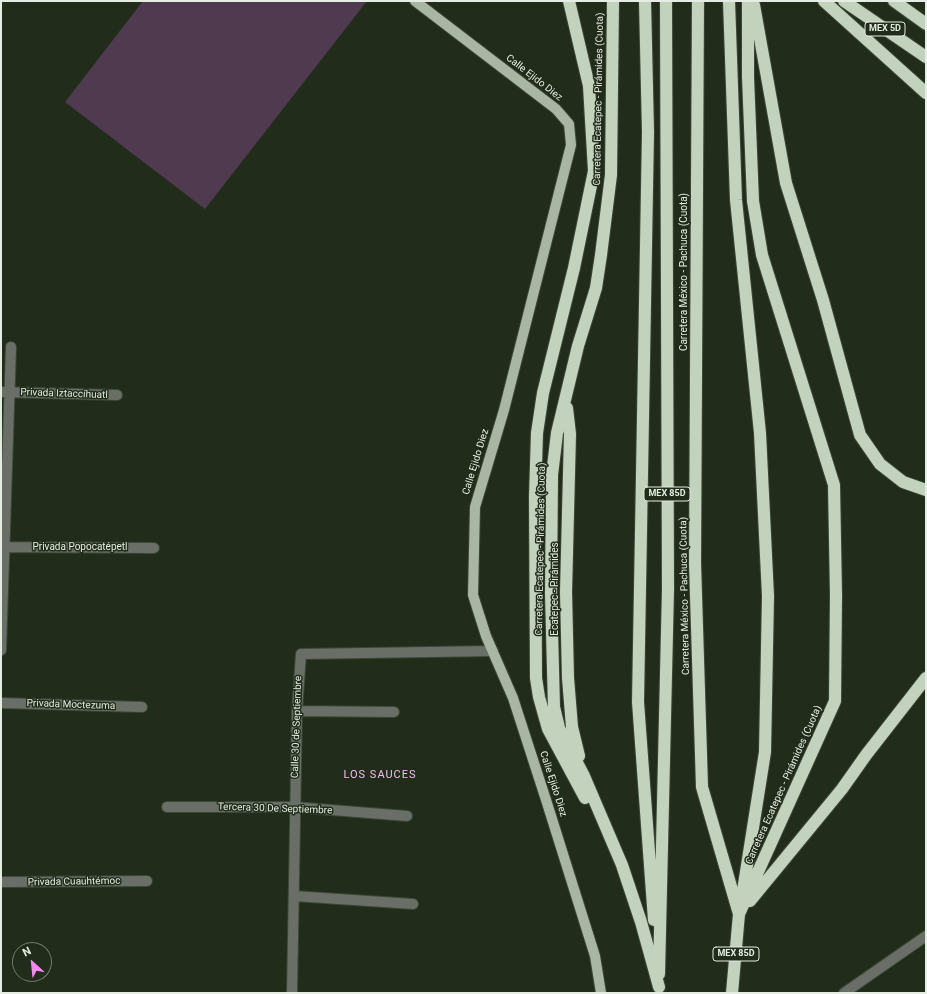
<!DOCTYPE html>
<html>
<head>
<meta charset="utf-8">
<style>
  body { margin:0 }
  #map { position:relative; width:927px; height:994px; overflow:hidden; background:#212c1b; font-family:Roboto,sans-serif }
  canvas { display:block }
  .frame { position:absolute; inset:0; border:2px solid #e5ece1; pointer-events:none }
  .north { position:absolute; left:12px; top:942px; width:40px; height:40px; box-sizing:border-box; background:#212c1b; border:1px solid #6f796a; border-radius:50%; rotate:333deg; font-size:11px; font-weight:700; line-height:16px; text-align:center; color:#e5ece1 }
  .north::after { content:''; display:block; margin:auto; width:14px; height:18px; background:#f38af1; clip-path:polygon(50% 0,100% 100%,50% 72%,0 100%) }
</style>
</head>
<body>
<div id="map">
<canvas width="927" height="994"></canvas>
<div class="frame"></div>
<div class="north">N</div>
</div>
<script>
const ctx = document.querySelector('canvas').getContext('2d');
ctx.lineJoin = 'round';
function fill(path, color) { ctx.fillStyle = color; ctx.fill(path, 'evenodd'); }
const shape = rows => new Path2D(rows.map(r => 'M' + r).join(''));
function stroke(path, color, width, dash) { ctx.strokeStyle = color; ctx.lineWidth = width; ctx.lineCap = dash ? 'butt' : 'round'; ctx.setLineDash(dash || []); ctx.stroke(path); }
function write(font, color, halo, rows, align = 'center') {
  ctx.font = font + ' Roboto,sans-serif'; ctx.lineWidth = 3; ctx.setLineDash([]); ctx.textBaseline = 'middle'; ctx.strokeStyle = halo; ctx.fillStyle = color; for (const [text, x, y, turn = 0] of rows) {
    ctx.save(); ctx.translate(x, y); ctx.rotate((+turn || 0) * Math.PI / 180); ctx.textAlign = isNaN(turn) ? turn : align; if (halo) ctx.strokeText(text, 0, 0); ctx.fillText(text, 0, 0); ctx.restore();
  }
}
const green = shape([
  [143,1,367,1,205,209,65,102]
]);
const minor = shape([
  [1,392,117,395],
  [1,547,154,548],
  [1,650,11,347],
  [1,703,142,707],
  [297,711,394,712],
  [167,807,294,807,407,816],
  [1,882,147,881],
  [294,896,413,904],
  [292,993,297,711,301,654,493,651],
  [844,993,926,936]
]);
const major = shape([
  [415,1,556,109,569,124,571,145,504,410,475,507,473,595,486,636,513,698,547,803,595,956,601,993]
]);
const highway = shape([
  [569,1,589,86,594,171,574,268,543,393,537,433,535,497,536,678,539,697,548,729,585,798],
  [613,1,611,175,601,255,596,288,578,346,557,433,552,475,551,593,554,707,559,728,584,776,622,865,641,922,659,987],
  [645,1,648,132,638,702,654,920],
  [698,1,695,563,702,787,739,914,732,993],
  [729,1,736,200,760,433,768,596,765,752,742,897],
  [824,1,926,93],
  [844,1,926,57],
  [894,1,926,24],
  [754,5,786,183,823,300,860,435,880,464,903,482,926,490],
  [567,408,570,434,566,592,568,678,572,727,579,756],
  [750,901,842,789,866,755,926,678],
  [739,914,835,701,836,595,834,485,762,255,753,201,748,77,748,1],
  [659,974,668,589,666,1]
]);
const shields = [
  [885,29,40],
  [667,494,46],
  [736,954,46]
];
const shieldNames = [
  ["MEX 5D",885,29],
  ["MEX 85D",667,494],
  ["MEX 85D",736,954]
];
const streetNames = [
  ["Calle Ejido Diez",534,78,38],
  ["Carretera Ecatepec - Pirámides (Cuota)",599,99,-89],
  ["Carretera México - Pachuca (Cuota)",684,272,-90],
  ["Privada Iztaccíhuatl",64,394,2],
  ["Calle Ejido Diez",476,462,-73],
  ["Privada Popocatépetl",80,547],
  ["Carretera Ecatepec - Pirámides (Cuota)",541,549,-89],
  ["Ecatepec - Pirámides",555,589,-90],
  ["Carretera México - Pachuca (Cuota)",685,596,-91],
  ["Privada Moctezuma",71,705,2],
  ["Calle 30 de Septiembre",297,727,-88],
  ["Calle Ejido Diez",553,784,72],
  ["Carretera Ecatepec - Pirámides (Cuota)",784,785,-66],
  ["Tercera 30 De Septiembre",275,809,2],
  ["Privada Cuauhtémoc",74,882,-1]
];
const neighbourhoodNames = [
  ["LOS SAUCES",380,775]
];
fill(green, '#503a4f');
stroke(minor, '#3c4737', 12);
stroke(major, '#3c4737', 12);
stroke(highway, '#3c4737', 14);
stroke(minor, '#696f66', 10);
stroke(major, '#a9b6a4', 10);
stroke(highway, '#c3d2bc', 12);
for (const [x, y, w] of shields) { const box = new Path2D(); box.roundRect(x - w / 2, y - 7, w, 14, 3); ctx.fillStyle = '#212c1b'; ctx.fill(box); stroke(box, '#e5ece1', 1); }
write('bold 9px', '#e5ece1', null, shieldNames);
write('10px', '#e5ece1', '#212c1b', streetNames);
ctx.letterSpacing = '1px';
write('11px', '#f6bbf4', '#212c1b', neighbourhoodNames);
ctx.letterSpacing = '0px';
</script>
</body>
</html>
